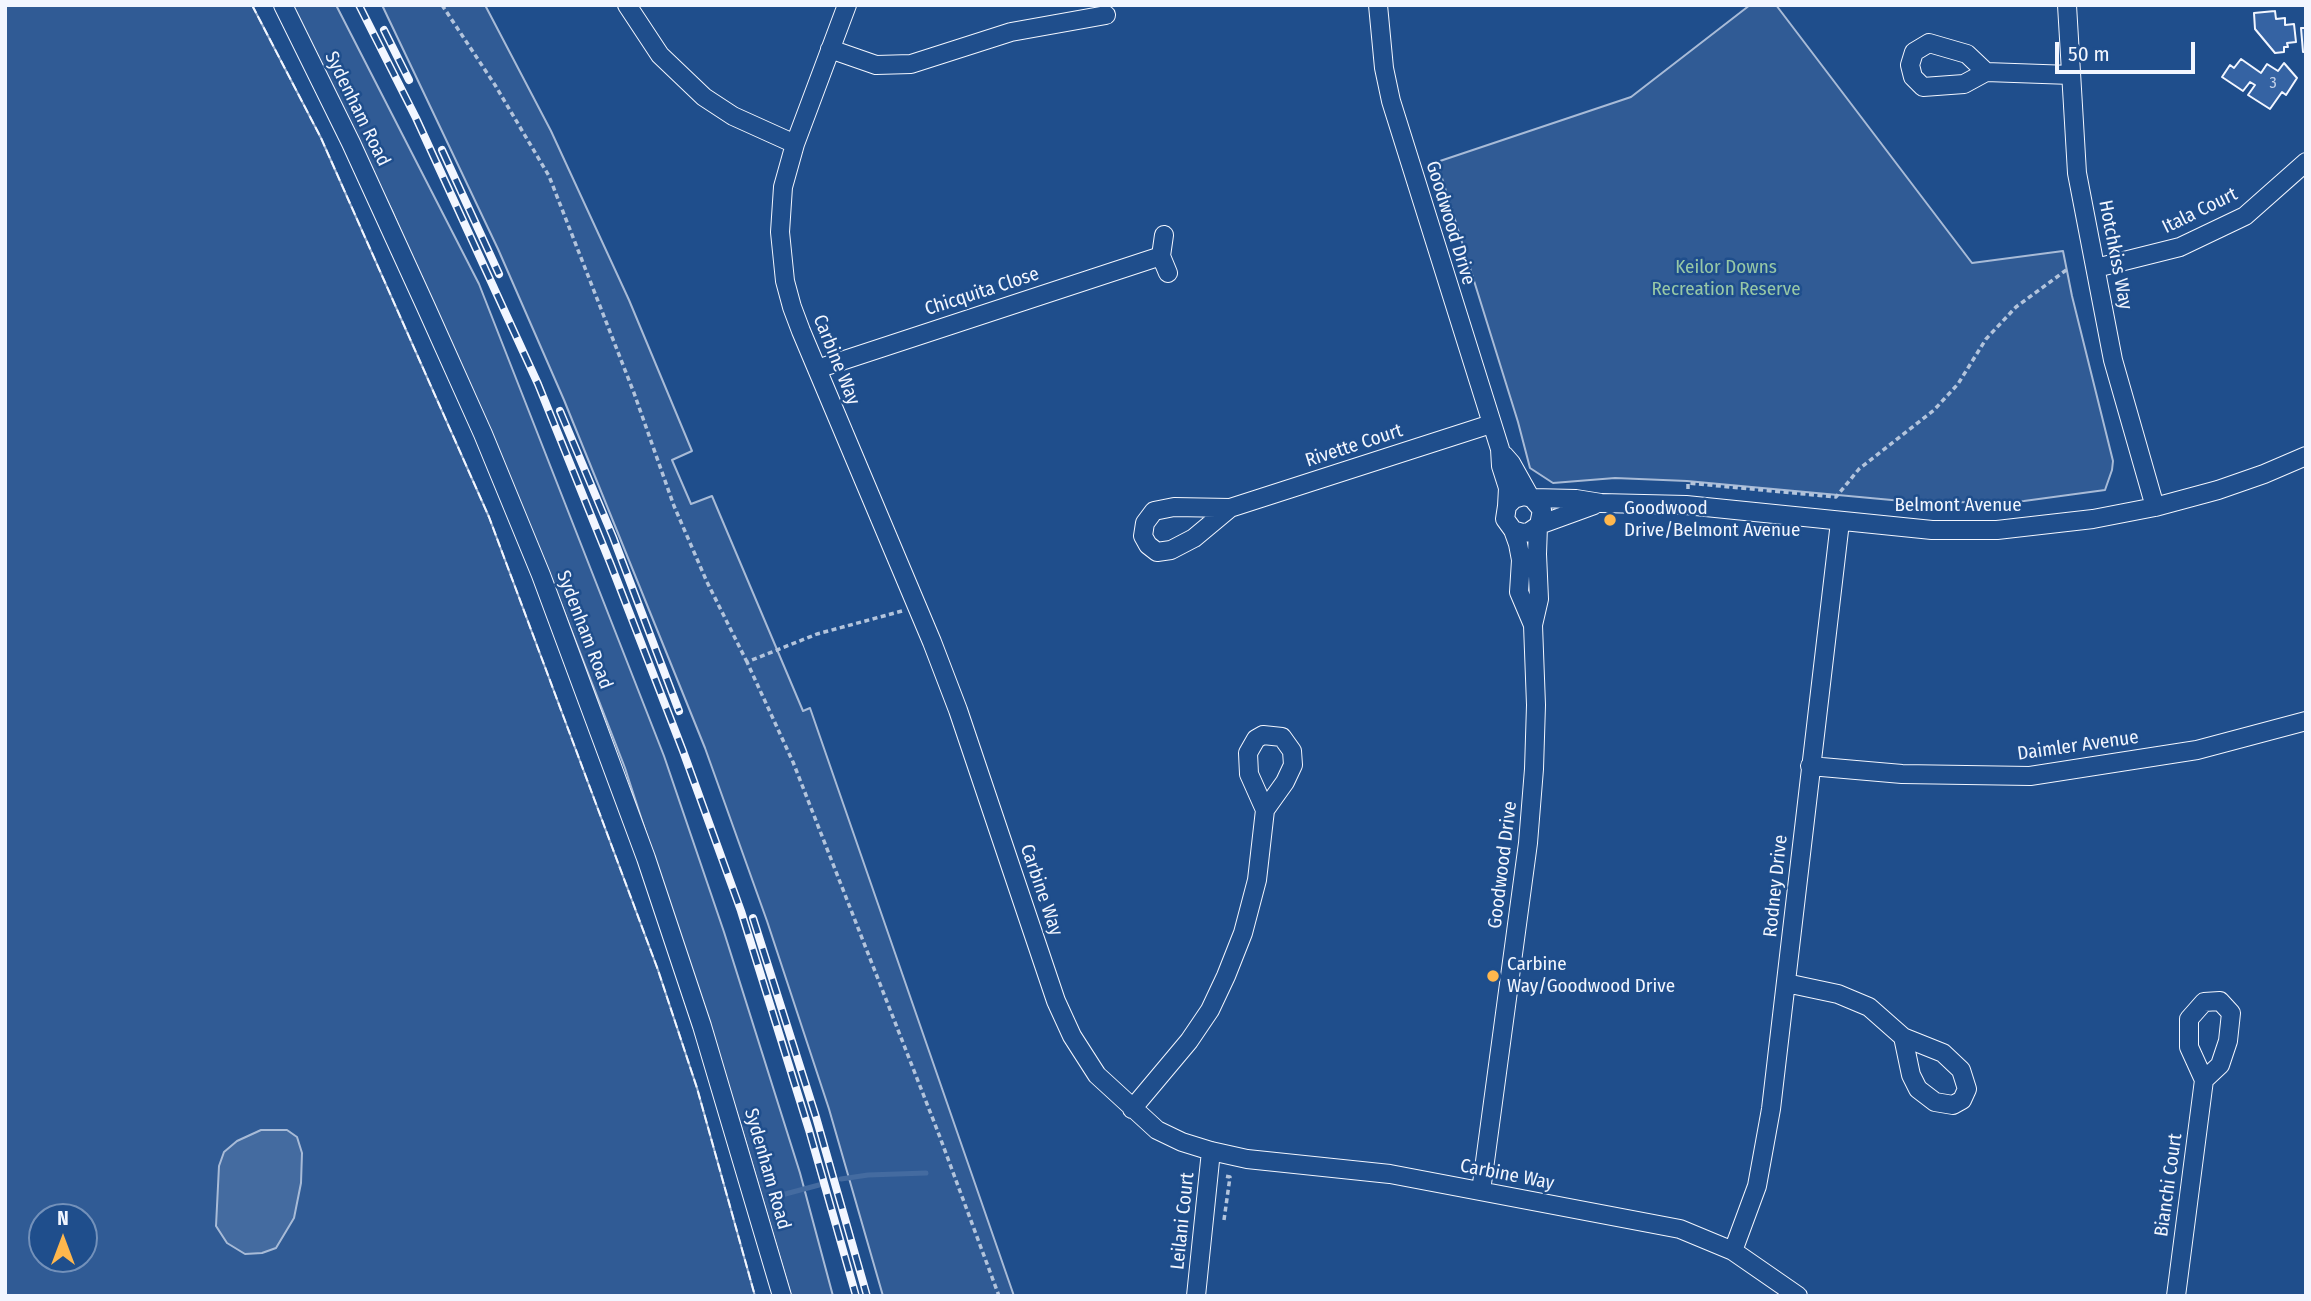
<!DOCTYPE html>
<html>
<head>
<meta charset="utf-8">
<style>
  body { margin:0 }
  #map { position:relative; width:2311px; height:1301px; overflow:hidden; background:#1f4e8c; font-family:"Fira Sans Condensed",sans-serif }
  canvas { display:block }
  .frame { position:absolute; inset:0; border:7px solid #f2f6ff; pointer-events:none }
  .north { position:absolute; left:28px; top:1203px; width:70px; height:70px; box-sizing:border-box; background:#1f4e8c; border:2px solid #7391ba; border-radius:50%; rotate:0deg; font-size:19px; font-weight:700; line-height:28px; text-align:center; color:#f2f6ff }
  .north::after { content:''; display:block; margin:auto; width:24px; height:32px; background:#ffb74d; clip-path:polygon(50% 0,100% 100%,50% 72%,0 100%) }
  .scale { position:absolute; left:2055px; top:42px; width:140px; height:32px; box-sizing:border-box; border:4px solid #f2f6ff; border-top:0; padding-left:9px; font-size:21px; line-height:24px; white-space:nowrap; color:#f2f6ff; -webkit-text-stroke:5px #1f4e8c; paint-order:stroke }
</style>
</head>
<body>
<div id="map">
<canvas width="2311" height="1301"></canvas>
<div class="frame"></div>
<div class="north">N</div>
<div class="scale">50 m</div>
</div>
<script>
const ctx = document.querySelector('canvas').getContext('2d');
ctx.lineJoin = 'round';
function fill(path, color) { ctx.fillStyle = color; ctx.fill(path, 'evenodd'); }
const shape = rows => new Path2D(rows.map(r => 'M' + r).join(''));
function stroke(path, color, width, dash) { ctx.strokeStyle = color; ctx.lineWidth = width; ctx.lineCap = dash ? 'butt' : 'round'; ctx.setLineDash(dash || []); ctx.stroke(path); }
function write(font, color, halo, rows, align = 'center') {
  ctx.font = font + ' "Fira Sans Condensed",sans-serif'; ctx.lineWidth = 5; ctx.setLineDash([]); ctx.textBaseline = 'middle'; ctx.strokeStyle = halo; ctx.fillStyle = color; for (const [text, x, y, turn = 0] of rows) {
    ctx.save(); ctx.translate(x, y); ctx.rotate((+turn || 0) * Math.PI / 180); ctx.textAlign = isNaN(turn) ? turn : align; if (halo) ctx.strokeText(text, 0, 0); ctx.fillText(text, 0, 0); ctx.restore();
  }
}
const built = shape([
  [5,5,252,5,321,138,489,517,658,970,697,1088,755,1296,5,1296,5,5],
  [42,1217,84,1217,84,1259,42,1259,42,1217],
  [290,5,336,5,479,284,664,756,724,932,800,1173,833,1296,791,1296,739,1120,625,768,562,606,392,211,290,5],
  [382,5,485,5,551,131,629,300,692,451,672,460,691,504,712,496,803,711,810,708,1014,1296,883,1296,829,1109,767,921,705,748,564,400,498,249,382,5],
  [1750,5,1776,5,1972,263,2063,251,2072,296,2113,461,2112,470,2105,490,2024,501,1924,503,1687,481,1615,478,1553,483,1530,468,1518,422,1437,162,1631,97,1750,5]
]);
const water = shape([
  [261,1130,287,1130,297,1137,302,1153,301,1183,294,1218,276,1248,262,1253,245,1254,227,1243,216,1226,219,1166,224,1152,237,1141,261,1130]
]);
const stream = shape([
  [841,1179,868,1175,926,1173],
  [774,1197,819,1185]
]);
const building = shape([
  [2275,11,2276,19,2285,18,2285,25,2294,24,2296,42,2287,43,2288,47,2284,47,2284,52,2275,53,2255,29,2254,13,2275,11],
  [2301,28,2306,28,2306,52,2303,52,2301,28],
  [2241,59,2261,73,2267,64,2278,71,2284,63,2297,78,2286,95,2282,92,2270,109,2248,95,2255,85,2250,82,2243,91,2222,77,2230,65,2234,68,2241,59]
]);
const path = shape([
  [442,5,495,85,549,176,634,393,674,506,707,582,747,662],
  [1688,489,1688,483,1836,497,1859,469,1934,410,1958,384,1986,339,2016,307,2069,268],
  [902,611,817,634,747,662,793,762,938,1132,999,1296],
  [1224,1220,1230,1177,1225,1176]
]);
const street = shape([
  [283,5,351,143,426,307,483,434,541,575,646,858,702,1026,782,1296],
  [627,5,660,55,704,97,733,116,795,144],
  [847,5,795,144,783,187,780,232,785,281,792,307,801,331,932,642,958,710,1056,1001,1072,1036,1097,1075,1157,1130,1182,1142,1211,1151,1247,1159,1390,1174,1680,1229,1733,1251,1798,1296],
  [1378,5,1384,68,1391,101,1500,449,1501,466,1508,488,1507,506],
  [2067,5,2077,173,2113,360,2155,507],
  [830,49,876,65,911,64,1011,32,1106,15],
  [1986,72,1967,54,1929,43,1914,52,1910,65,1913,77,1923,87,1964,84,1986,72,2071,75],
  [1164,235,1161,256,1168,273],
  [2096,268,2180,247,2245,216,2306,162],
  [817,369,1161,256],
  [1504,455,1511,463,1530,497],
  [1532,498,1542,510,1539,525,1529,532,1523,533,1513,530,1505,519,1507,506,1514,499,1524,496,1532,498,1576,499,1601,503,1686,505,1932,530,1997,530,2093,519,2155,507,2218,490,2264,474,2306,456],
  [1230,508,1194,538,1171,550,1157,552,1148,545,1143,536,1145,523,1154,511,1174,507,1230,508,1491,424],
  [1539,525,1594,505],
  [1513,530,1518,544,1521,560,1519,592,1533,625],
  [1810,766,1902,774,2030,776,2197,750,2306,721],
  [1786,983,1838,994,1869,1007,1903,1037,1943,1053,1961,1070,1967,1089,1962,1100,1953,1105,1935,1102,1918,1089,1911,1075,1903,1037],
  [1132,1109,1189,1041,1210,1010,1226,976,1243,933,1257,880,1265,810,1285,782,1293,765,1292,751,1282,737,1263,735,1256,739,1248,753,1249,774,1265,810],
  [1481,1191,1528,843,1534,769,1536,705,1533,625,1539,599,1537,554,1538,526],
  [1733,1251,1757,1186,1771,1109,1840,522],
  [1196,1296,1211,1151],
  [2176,1296,2204,1080,2189,1047,2189,1019,2204,1002,2220,1001,2231,1013,2228,1041,2220,1065,2204,1080]
]);
const rail = shape([
  [359,5,416,118,538,384,611,565,683,751,741,911,809,1130,856,1296],
  [384,30,409,80],
  [442,150,499,274],
  [560,411,613,537,679,711],
  [753,918,816,1117,867,1296]
]);
const fence = shape([
  [252,5,321,138,489,517,658,970,697,1088,755,1296]
]);
const markers = [
  [1610,520,7,"#ffb74d"],
  [1493,976,7,"#ffb74d"]
];
const numberNames = [
  ["3",2273,84]
];
const streetNames = [
  ["Sydenham Road",357,109,64],
  ["Itala Court",2200,211,-26],
  ["Goodwood Drive",1450,223,73],
  ["Hotchkiss Way",2115,255,79],
  ["Chicquita Close",982,292,-18],
  ["Carbine Way",836,360,68],
  ["Rivette Court",1354,446,-18],
  ["Belmont Avenue",1958,506],
  ["Sydenham Road",584,630,69],
  ["Daimler Avenue",2078,746,-8],
  ["Goodwood Drive",1503,865,-83],
  ["Rodney Drive",1776,886,-84],
  ["Carbine Way",1041,890,71],
  ["Sydenham Road",767,1169,74],
  ["Carbine Way",1507,1175,11],
  ["Bianchi Court",2169,1185,-82],
  ["Leilani Court",1183,1221,-84]
];
const parkNames = [
  ["Keilor Downs",1726,268],
  ["Recreation Reserve",1726,290]
];
const poiNames = [
  ["Goodwood",1624,509],
  ["Drive/Belmont Avenue",1624,531],
  ["Carbine",1507,965],
  ["Way/Goodwood Drive",1507,987]
];
fill(built, '#305b95');
stroke(built, '#a8bbd7', 2);
fill(water, '#446ba0');
stroke(water, '#a8bbd7', 2);
stroke(stream, '#446ba0', 5);
fill(building, '#3563a3');
stroke(building, '#f2f6ff', 2);
stroke(street, '#f2f6ff', 20);
stroke(path, '#b3c4dc', 3.5, [5, 3.5]);
stroke(street, '#1f4e8c', 18);
stroke(rail, '#f2f6ff', 8);
stroke(rail, '#1f4e8c', 5, [16]);
stroke(fence, '#f2f6ff', 2, [9, 3.5]);
for (const [x, y, r, color] of markers) { const dot = new Path2D(); dot.arc(x, y, r, 0, 2 * Math.PI); ctx.fillStyle = color; ctx.fill(dot); stroke(dot, '#1f4e8c', 2.5); }
write('16px', '#c3d1e8', null, numberNames);
write('19px', '#f2f6ff', '#1f4e8c', streetNames);
write('19px', '#97c8a6', '#1f4e8c', parkNames);
write('19px', '#f2f6ff', '#1f4e8c', poiNames, 'left');
</script>
</body>
</html>
